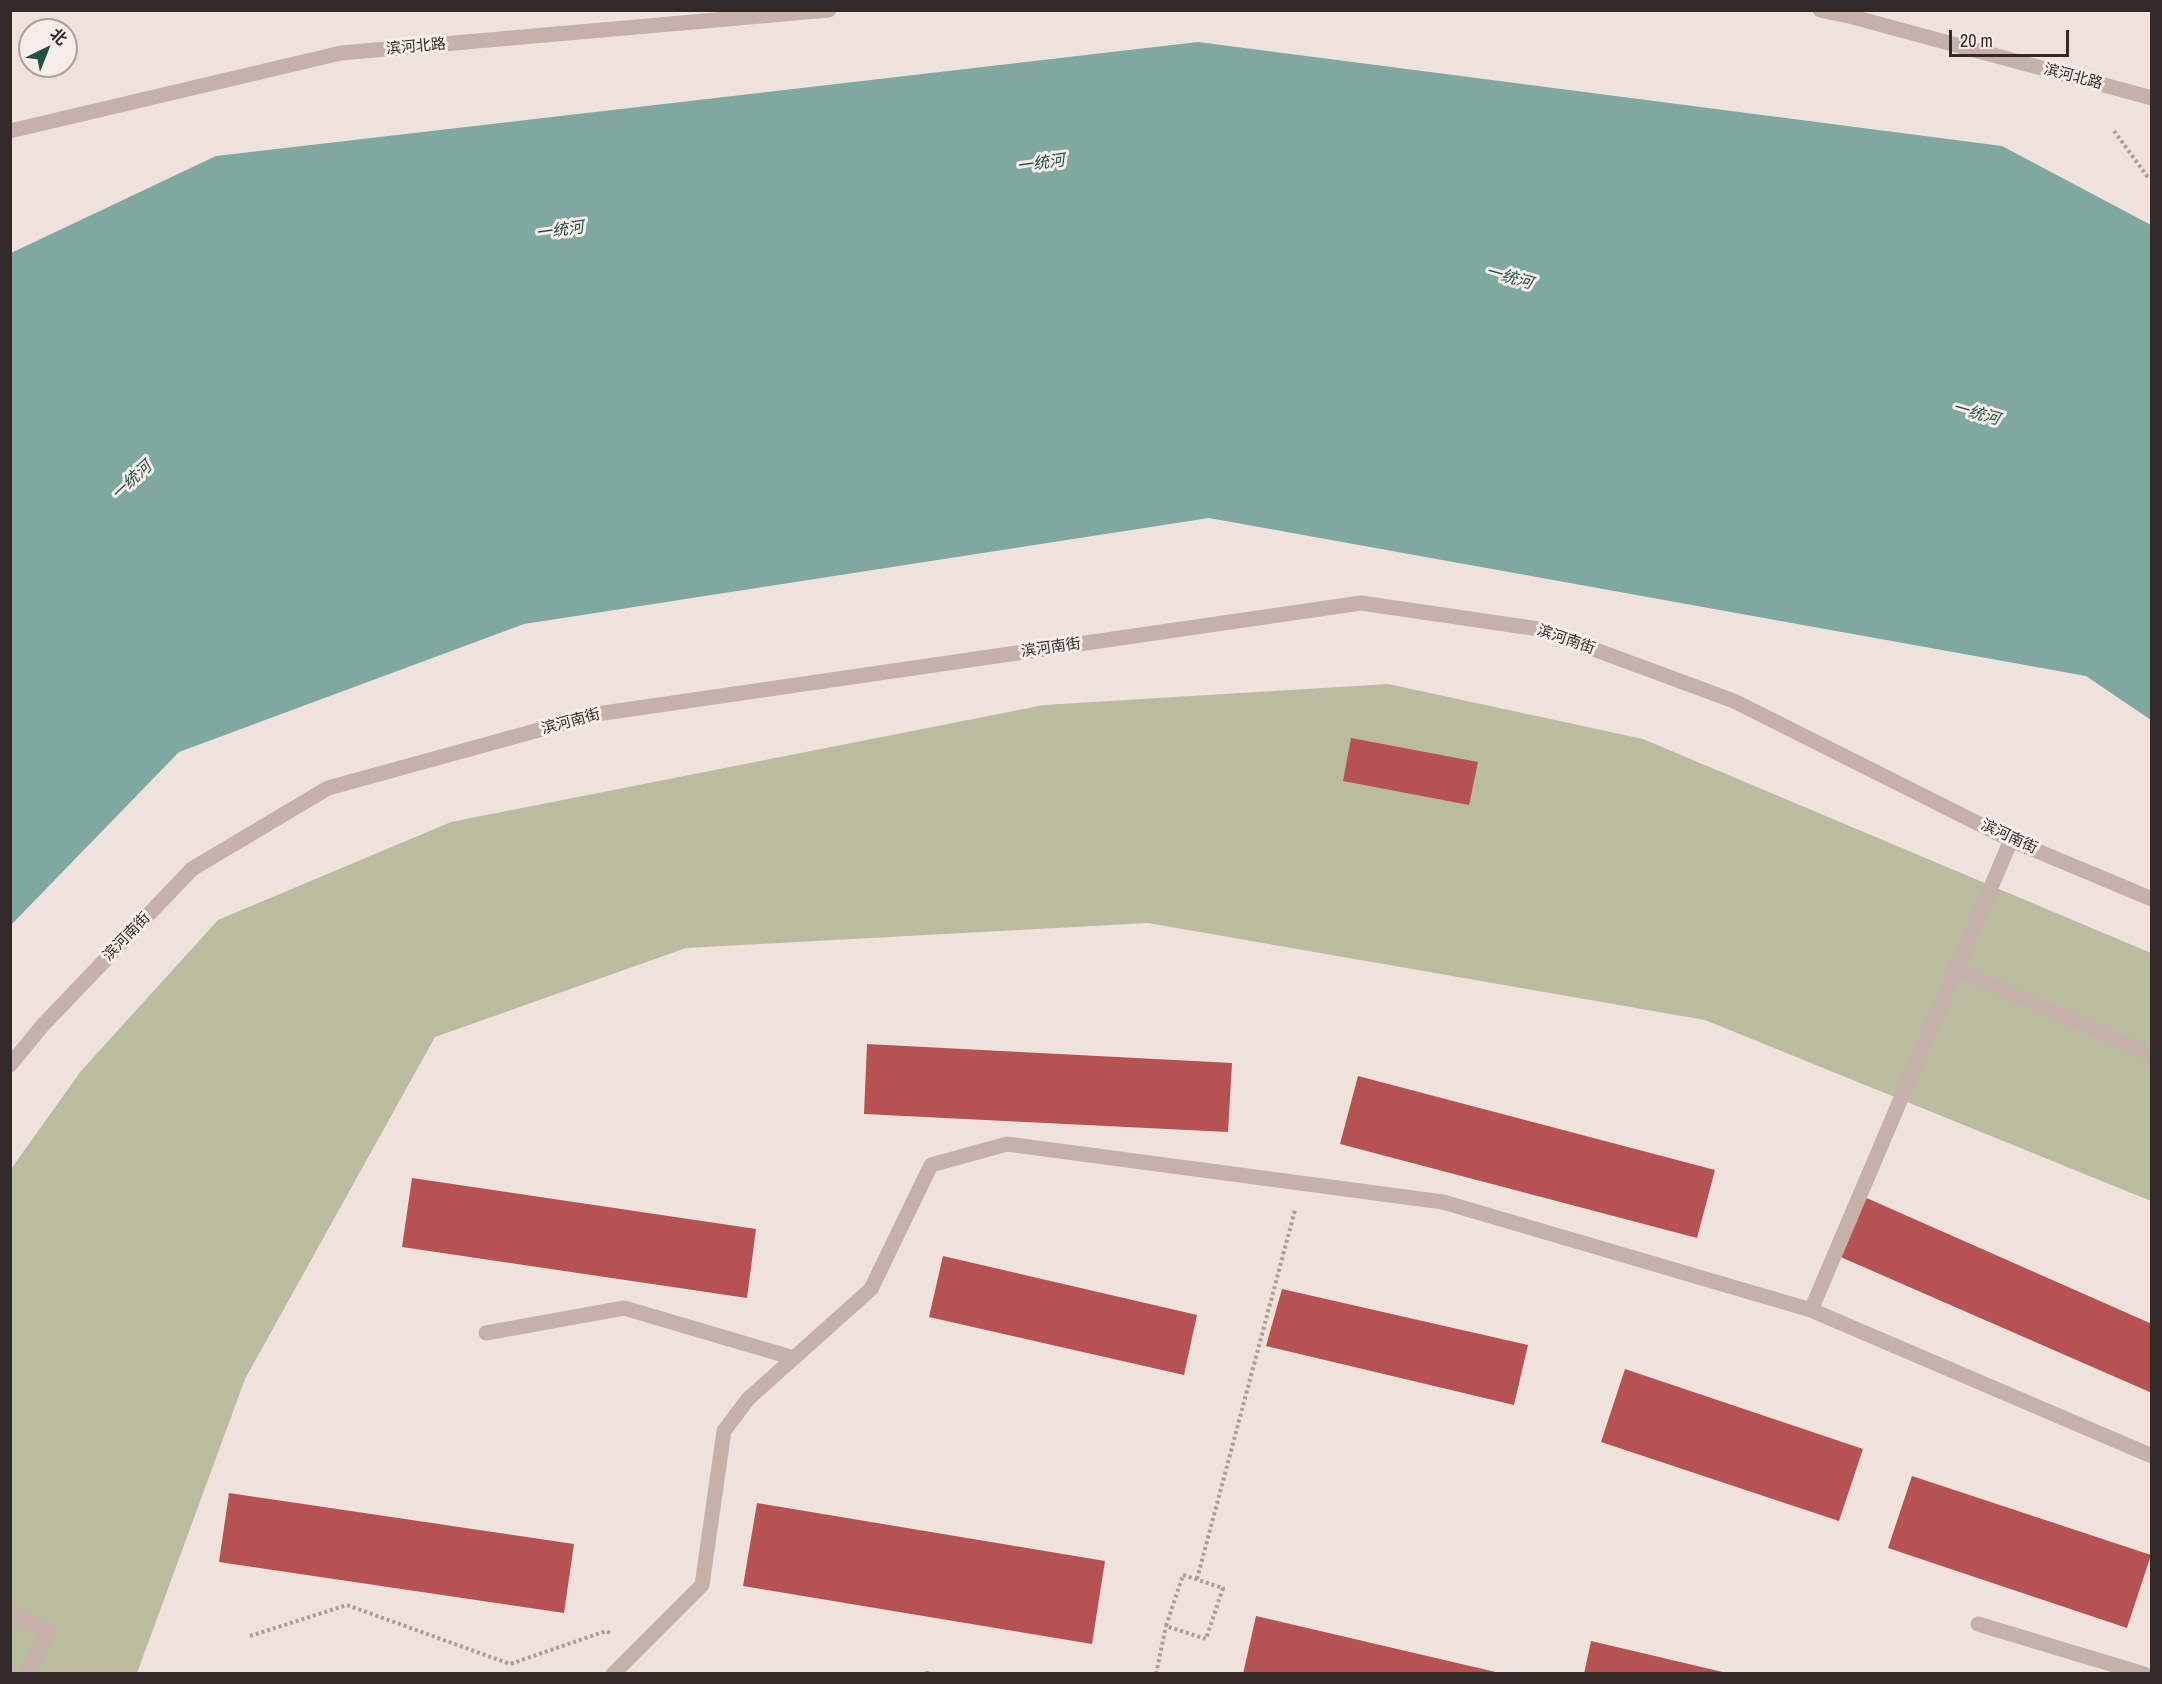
<!DOCTYPE html>
<html>
<head>
<meta charset="utf-8">
<style>
  body { margin:0 }
  #map { position:relative; width:2162px; height:1684px; overflow:hidden; background:#efe2dd; font-family:"Archivo Narrow","Noto Sans SC",sans-serif }
  canvas { display:block }
  .frame { position:absolute; inset:0; border:12px solid #342929; pointer-events:none }
  .north { position:absolute; left:18px; top:18px; width:60px; height:60px; box-sizing:border-box; background:#f7ede8; border:2px solid #a99f9c; border-radius:50%; rotate:43deg; font-size:16px; font-weight:700; line-height:24px; text-align:center; color:#342929 }
  .north::after { content:''; display:block; margin:auto; width:21px; height:27px; background:#235049; clip-path:polygon(50% 0,100% 100%,50% 72%,0 100%) }
  .scale { position:absolute; left:1949px; top:30px; width:120px; height:27px; box-sizing:border-box; border:3px solid #342929; border-top:0; padding-left:8px; font-size:18px; line-height:21px; white-space:nowrap; color:#342929; -webkit-text-stroke:4px #f7ede8; paint-order:stroke }
</style>
</head>
<body>
<div id="map">
<canvas width="2162" height="1684"></canvas>
<div class="frame"></div>
<div class="north">北</div>
<div class="scale">20 m</div>
</div>
<script>
const ctx = document.querySelector('canvas').getContext('2d');
ctx.lineJoin = 'round';
function fill(path, color) { ctx.fillStyle = color; ctx.fill(path, 'evenodd'); }
const shape = rows => new Path2D(rows.map(r => 'M' + r).join(''));
function stroke(path, color, width, dash) { ctx.strokeStyle = color; ctx.lineWidth = width; ctx.lineCap = dash ? 'butt' : 'round'; ctx.setLineDash(dash || []); ctx.stroke(path); }
function write(font, color, halo, rows, align = 'center') {
  ctx.font = font + ' "Archivo Narrow","Noto Sans SC",sans-serif'; ctx.lineWidth = 6; ctx.setLineDash([]); ctx.textBaseline = 'middle'; ctx.strokeStyle = halo; ctx.fillStyle = color; for (const [text, x, y, turn = 0] of rows) {
    ctx.save(); ctx.translate(x, y); ctx.rotate((+turn || 0) * Math.PI / 180); ctx.textAlign = isNaN(turn) ? turn : align; if (halo) ctx.strokeText(text, 0, 0); ctx.fillText(text, 0, 0); ctx.restore();
  }
}
const green = shape([
  [1388,684,1643,739,2151,953,2151,1201,1705,1020,1148,923,686,948,435,1037,245,1379,137,1673,11,1674,11,1169,81,1071,218,920,451,822,1044,705]
]);
const water = shape([
  [1198,42,2002,146,2151,225,2151,720,2086,676,1209,518,524,624,179,752,11,925,11,253,216,156]
]);
const building = shape([
  [1351,738,1478,762,1469,805,1343,781],
  [867,1044,1232,1063,1228,1132,864,1114],
  [1358,1076,1715,1170,1697,1238,1340,1144],
  [412,1178,756,1229,747,1298,402,1247],
  [1862,1196,2152,1324,2152,1393,1836,1255],
  [943,1256,1197,1315,1184,1375,929,1317],
  [1282,1289,1528,1345,1514,1405,1266,1346],
  [1625,1369,1863,1449,1839,1521,1601,1442],
  [1912,1476,2151,1555,2127,1628,1888,1548],
  [229,1493,574,1544,564,1613,219,1562],
  [757,1503,1105,1561,1092,1644,743,1586],
  [1256,1616,1500,1673,1500,1674,1243,1674],
  [1591,1641,1727,1673,1727,1674,1584,1674]
]);
const path = shape([
  [2114,131,2147,176,2152,178],
  [1183,1575,1223,1588,1206,1639,1166,1626,1183,1575],
  [1197,1579,1295,1210],
  [250,1636,347,1605,510,1664,606,1631,612,1634],
  [927,1674,928,1671],
  [1156,1674,1166,1626]
]);
const service = shape([
  [1956,969,2152,1055],
  [10,1613,49,1632,26,1674]
]);
const minor = shape([
  [1820,10,1853,17,2152,98],
  [10,131,341,53,829,10],
  [10,1065,43,1025,192,869,328,788,597,714,1361,603,1539,629,1734,701,2011,840,2152,899],
  [1811,1310,2011,840],
  [486,1333,624,1308,794,1358],
  [1978,1624,2144,1674],
  [613,1674,702,1585,724,1431,748,1399,871,1289,931,1165,1007,1144,1443,1202,1811,1310,2152,1456]
]);
const streetNames = [
  ["滨河北路",416,47,-5],
  ["滨河北路",2073,77,15],
  ["滨河南街",1566,640,19],
  ["滨河南街",1051,648,-8],
  ["滨河南街",571,722,-15],
  ["滨河南街",2009,837,25],
  ["滨河南街",127,937,-46]
];
const waterNames = [
  ["一统河",1041,164,-8],
  ["一统河",560,231,-8],
  ["一统河",1509,278,16],
  ["一统河",1976,414,16],
  ["一统河",132,481,-43]
];
fill(green, '#b9bc9e');
fill(water, '#7fa8a0');
fill(building, '#b75252');
stroke(path, '#b19a94', 4, [3, 3]);
stroke(service, '#c5b0aa', 15);
stroke(minor, '#c5b0aa', 15);
write('15px', '#342929', '#f7ede8', streetNames);
write('italic 16px', '#235049', '#f7ede8', waterNames);
</script>
</body>
</html>
